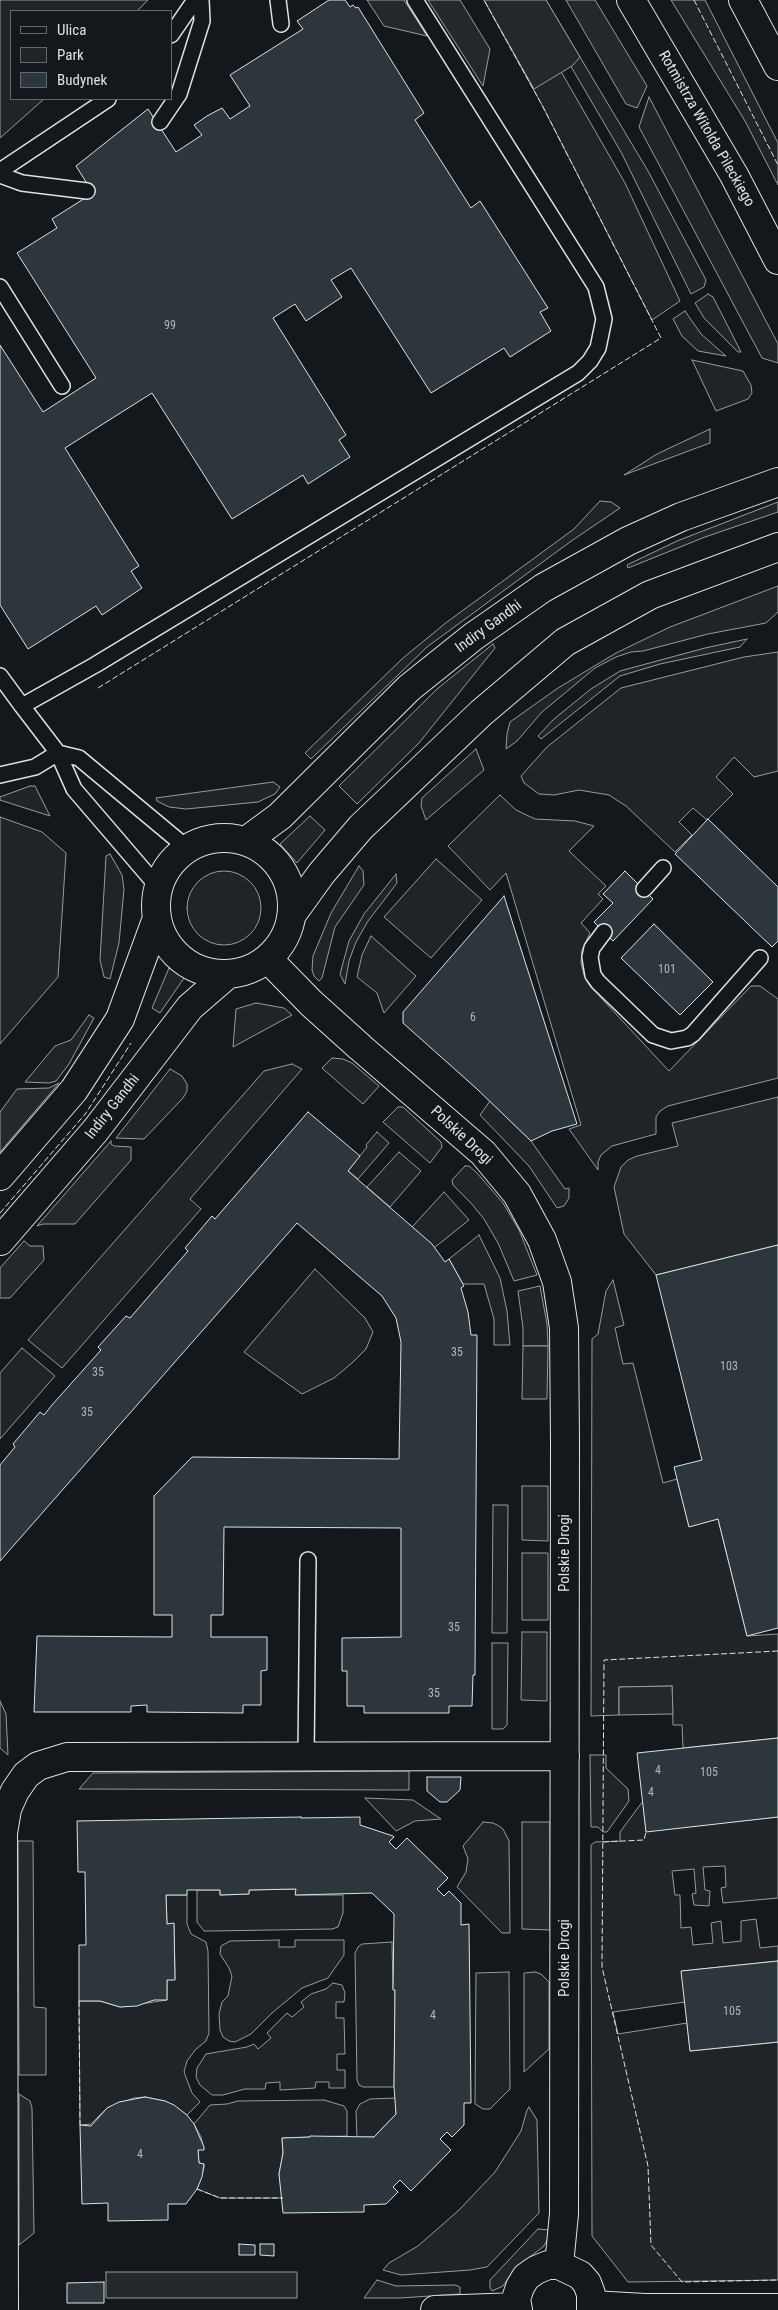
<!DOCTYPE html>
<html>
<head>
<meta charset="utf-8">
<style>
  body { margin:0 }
  #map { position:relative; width:778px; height:2310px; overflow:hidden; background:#14181c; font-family:"Roboto Condensed",sans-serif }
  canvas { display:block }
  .legend { position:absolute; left:10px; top:10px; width:162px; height:90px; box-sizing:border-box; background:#14181c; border:1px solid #626a69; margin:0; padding:6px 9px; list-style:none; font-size:15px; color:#d8e6dc }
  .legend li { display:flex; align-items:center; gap:10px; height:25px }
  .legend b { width:25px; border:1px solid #626a69 }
</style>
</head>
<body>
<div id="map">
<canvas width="778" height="2310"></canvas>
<ul class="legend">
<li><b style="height:6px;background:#14181c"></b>Ulica</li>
<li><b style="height:14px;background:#202428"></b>Park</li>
<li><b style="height:14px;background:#2c363c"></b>Budynek</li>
</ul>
</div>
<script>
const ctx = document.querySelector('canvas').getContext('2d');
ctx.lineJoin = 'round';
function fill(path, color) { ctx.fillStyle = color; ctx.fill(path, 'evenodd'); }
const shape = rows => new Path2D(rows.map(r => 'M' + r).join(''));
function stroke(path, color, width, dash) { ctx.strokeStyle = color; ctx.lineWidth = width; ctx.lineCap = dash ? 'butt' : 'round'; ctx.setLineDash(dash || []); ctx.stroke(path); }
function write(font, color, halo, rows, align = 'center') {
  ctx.font = font + ' "Roboto Condensed",sans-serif'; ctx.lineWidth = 4; ctx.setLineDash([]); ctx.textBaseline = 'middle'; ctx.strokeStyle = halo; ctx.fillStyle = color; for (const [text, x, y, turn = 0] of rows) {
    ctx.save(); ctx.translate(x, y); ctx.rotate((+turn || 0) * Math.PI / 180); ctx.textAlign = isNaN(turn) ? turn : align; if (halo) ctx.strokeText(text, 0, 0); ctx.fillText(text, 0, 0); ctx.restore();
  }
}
const green = shape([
  [0,0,148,0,137,11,11,11,11,99,44,99,0,138,0,0],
  [484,0,520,0,625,183,680,301,652,320,542,105,484,0],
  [546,0,648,171,706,280,704,287,691,294,621,152,566,58,546,0],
  [671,0,705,0,778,143,778,185,745,121,671,0],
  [649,97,778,344,778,363,762,358,639,127,649,97],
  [708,294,713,297,741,352,738,352,704,318,695,303,708,294],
  [685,311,701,334,726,356,698,351,682,336,673,319,685,311],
  [692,360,743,371,751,385,752,393,748,399,716,411,692,360],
  [710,429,710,443,624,475,657,454,710,429],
  [600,501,611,502,620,508,570,542,427,647,311,759,305,753,403,658,447,622,574,529,600,501],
  [778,502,778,512,705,537,628,568,627,565,677,541,778,502],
  [778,586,778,612,766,623,708,634,643,651,631,652,616,657,595,668,542,712,517,741,506,749,507,734,510,722,558,688,616,653,670,627,778,586],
  [747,639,740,647,660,664,620,676,541,739,538,736,554,719,591,689,620,671,705,648,747,639],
  [493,644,495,648,419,743,357,804,339,786,437,689,493,644],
  [778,652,778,771,754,777,734,757,716,777,733,794,707,820,693,808,679,822,692,835,675,852,626,806,609,795,579,790,554,795,539,794,524,783,521,776,547,747,621,688,744,657,778,652],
  [476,749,484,770,426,820,421,806,422,798,476,749],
  [273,782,280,787,275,794,258,802,186,809,169,807,157,801,156,798,273,782],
  [30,786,35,786,50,816,0,800,0,797,30,786],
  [500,795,516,810,535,819,575,821,594,826,569,851,606,886,598,894,603,899,581,923,590,933,582,950,581,963,584,975,590,986,669,1071,751,986,760,986,778,999,778,1078,668,1106,660,1111,656,1117,656,1134,612,1146,601,1155,598,1162,598,1170,569,1129,581,1125,506,873,490,890,448,846,500,795],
  [310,816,325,830,297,863,280,844,310,816],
  [0,817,42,832,66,853,58,977,0,1044,0,817],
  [110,854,122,875,124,889,119,943,110,979,104,977,100,960,106,856,110,854],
  [436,859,482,900,431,958,384,917,436,859],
  [359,866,363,871,364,885,335,927,322,978,319,981,314,976,312,970,313,956,331,913,359,866],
  '187 908a37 37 0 1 1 74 0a37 37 0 1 1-74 0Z',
  [396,874,397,883,368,921,356,942,349,961,345,984,340,974,349,941,364,914,396,874],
  [371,936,416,976,384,1013,377,993,357,977,362,955,371,936],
  [169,968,184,978,160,1013,152,1008,169,968],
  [256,1003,284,1008,292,1015,233,1047,236,1009,256,1003],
  [89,1015,94,1018,69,1064,56,1081,49,1083,25,1082,55,1046,71,1040,89,1015],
  [332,1058,343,1059,352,1063,379,1086,363,1104,322,1068,332,1058],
  [292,1064,302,1069,190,1199,201,1209,62,1368,28,1340,264,1071,292,1064],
  [170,1069,182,1076,187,1084,187,1091,183,1098,144,1139,116,1138,170,1069],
  [490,1101,531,1141,565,1189,569,1188,569,1198,564,1206,557,1208,529,1166,480,1115,490,1101],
  [398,1107,403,1107,441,1142,442,1147,430,1163,383,1122,398,1107],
  [377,1132,389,1143,358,1179,348,1171,367,1147,366,1145,377,1132],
  [399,1152,421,1171,390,1207,367,1187,399,1152],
  [465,1166,469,1166,477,1173,503,1203,519,1230,537,1275,514,1281,498,1243,484,1219,471,1203,453,1185,452,1180,465,1166],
  [444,1192,469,1220,434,1248,412,1227,444,1192],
  [479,1235,500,1278,507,1311,510,1345,494,1345,494,1319,484,1284,463,1284,449,1259,479,1235],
  [315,1269,365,1318,373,1332,366,1349,352,1363,334,1378,302,1394,244,1352,315,1269],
  [613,1280,624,1325,615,1328,623,1364,633,1363,663,1483,677,1479,689,1526,718,1519,747,1636,778,1634,778,1738,683,1748,682,1725,673,1725,672,1686,619,1687,619,1715,591,1716,592,1339,598,1334,606,1291,613,1280],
  [540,1286,547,1324,548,1346,523,1346,523,1328,518,1291,540,1286],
  [22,1348,55,1376,0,1439,0,1373,22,1348],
  [493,1505,508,1505,507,1633,492,1633,493,1505],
  [492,1643,508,1643,507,1725,503,1729,492,1729,492,1643],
  [0,1701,6,1714,8,1755,0,1748,0,1701],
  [590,1755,606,1755,606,1768,628,1789,629,1801,607,1832,603,1832,598,1827,591,1827,590,1755],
  [365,1798,413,1800,441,1819,415,1821,396,1831,365,1798],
  [643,1801,646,1831,778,1817,778,1898,723,1903,721,1888,726,1887,725,1866,703,1867,705,1890,710,1891,709,1906,694,1905,692,1894,696,1893,694,1869,672,1871,675,1895,680,1895,681,1928,691,1927,693,1945,713,1943,711,1923,721,1921,723,1943,741,1941,741,1921,756,1919,760,1948,778,1946,778,1961,682,1971,685,2002,613,2012,618,2034,687,2023,690,2051,778,2042,778,2280,628,2282,592,2236,591,1845,595,1842,620,1841,620,1832,643,1801],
  [483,1822,493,1823,499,1826,503,1829,509,1841,510,1933,502,1933,457,1887,466,1872,468,1859,463,1846,483,1822],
  [296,1889,296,1895,343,1895,343,1913,338,1927,332,1929,211,1931,204,1931,197,1922,197,1890,220,1890,220,1895,249,1894,249,1890,296,1889],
  [166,1895,187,1895,187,1924,191,1934,206,1942,208,1951,209,2033,206,2041,196,2049,187,2061,184,2072,192,2093,200,2102,187,2115,165,2101,145,2097,134,2098,107,2108,91,2124,80,2125,79,2001,100,2001,120,2007,167,2000,167,1980,175,1979,174,1924,167,1924,166,1895],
  [279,1940,279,1947,295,1947,295,1940,344,1940,344,1955,328,1978,302,1988,272,2013,251,2034,235,2042,229,2041,223,2037,220,2030,219,2014,222,2002,228,1996,232,1976,229,1968,220,1954,221,1946,230,1941,279,1940],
  [392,1942,393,1989,395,1990,394,2087,363,2087,359,2085,357,2080,355,1953,358,1947,362,1944,392,1942],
  [509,1972,510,2089,490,2109,483,2109,475,2104,476,1973,509,1972],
  [535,1972,541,1974,549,1982,549,2049,524,2072,524,1973,535,1972],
  [333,1983,342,1985,345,1993,344,2002,336,2002,336,2018,344,2018,345,2054,337,2054,337,2070,345,2070,345,2088,329,2088,329,2082,316,2082,315,2088,280,2090,280,2082,266,2083,265,2089,245,2089,223,2095,212,2095,200,2085,196,2077,197,2068,206,2054,247,2047,254,2044,258,2049,271,2038,267,2033,287,2013,292,2017,304,2007,301,2002,311,1994,326,1989,333,1983],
  [396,2098,396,2114,374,2137,357,2137,356,2111,360,2104,370,2099,396,2098],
  [324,2100,344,2106,347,2111,347,2136,282,2138,283,2153,279,2174,283,2198,220,2198,197,2189,204,2168,204,2164,199,2163,198,2150,204,2149,201,2137,194,2124,210,2105,227,2104,238,2101,324,2100],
  [529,2107,537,2120,539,2213,487,2267,470,2270,401,2275,383,2270,389,2263,418,2246,459,2210,495,2172,521,2131,527,2110,529,2107],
  [538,2229,549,2230,548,2239,543,2247,516,2267,503,2286,492,2291,490,2288,490,2280,538,2229],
  [377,2280,396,2286,455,2285,460,2287,460,2294,400,2298,364,2298,377,2280]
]);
const parking = shape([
  [367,0,404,0,427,36,384,26,367,0],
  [428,0,460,0,490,49,483,86,428,0],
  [484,0,546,0,580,57,572,66,534,89,484,0],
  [566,0,595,0,647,86,637,108,626,104,566,0],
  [59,1083,0,1152,0,1112,17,1089,49,1088,59,1083],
  [778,1097,778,1245,656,1275,624,1234,614,1187,621,1167,628,1160,637,1156,678,1146,672,1123,778,1097],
  [111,1141,111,1144,114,1146,131,1147,131,1160,75,1224,43,1224,37,1226,111,1141],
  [24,1241,30,1246,43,1246,44,1260,10,1298,0,1298,0,1268,24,1241],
  [523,1346,548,1346,547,1399,522,1399,523,1346],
  [522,1486,548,1486,548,1541,522,1540,522,1486],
  [522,1553,548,1553,548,1620,522,1620,522,1553],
  [522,1632,547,1632,547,1701,521,1700,522,1632],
  [672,1686,673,1714,619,1715,619,1687,672,1686],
  [409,1771,409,1790,79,1789,93,1773,409,1771],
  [522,1822,550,1822,550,1930,522,1929,522,1822],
  [18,1841,33,1841,34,2007,46,2008,46,2075,19,2075,18,1841],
  [19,2094,30,2101,32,2108,34,2233,19,2245,19,2094],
  [106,2272,297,2272,297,2298,106,2298,106,2272]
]);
const building = shape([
  [329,0,345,0,350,7,353,5,356,8,358,7,424,113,415,120,471,208,480,201,548,308,540,312,551,331,510,357,504,348,431,393,351,268,331,280,342,297,306,321,295,304,273,318,346,435,339,440,350,457,308,484,303,475,232,519,152,393,65,448,139,566,131,571,142,588,102,615,96,606,28,649,0,605,0,345,43,412,96,378,17,253,57,228,52,219,93,193,76,166,148,109,176,152,202,135,194,125,207,116,222,108,230,119,250,106,230,75,303,29,297,21,329,0],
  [708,819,778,887,778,941,772,947,675,854,708,819],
  [625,871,653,899,613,941,594,922,613,903,603,894,625,871],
  [504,896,577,1124,552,1131,531,1141,477,1089,403,1023,403,1012,504,896],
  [654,924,713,982,680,1015,621,958,654,924],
  [308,1112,360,1156,348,1171,432,1244,445,1262,449,1259,464,1286,461,1288,468,1312,471,1335,477,1335,475,1675,473,1675,472,1706,449,1706,449,1713,364,1713,364,1706,347,1706,347,1671,342,1671,342,1638,401,1637,401,1528,224,1527,223,1615,211,1615,211,1637,267,1637,267,1670,261,1671,261,1705,243,1705,243,1713,147,1712,147,1705,131,1706,131,1712,34,1712,37,1636,172,1637,172,1615,154,1615,154,1496,192,1457,399,1459,401,1342,396,1318,382,1296,297,1223,0,1561,0,1465,15,1447,13,1444,40,1412,44,1415,52,1405,101,1350,98,1347,126,1316,130,1318,188,1251,185,1248,212,1216,215,1219,308,1112],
  [778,1245,778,1628,747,1636,718,1519,689,1527,674,1467,702,1460,656,1275,778,1245],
  [778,1738,778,1817,646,1832,637,1753,778,1738],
  [427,1777,461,1777,460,1790,447,1802,440,1802,427,1791,427,1777],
  [301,1817,301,1818,360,1817,360,1825,393,1836,394,1837,389,1842,396,1849,407,1838,448,1878,437,1889,444,1896,449,1891,461,1903,461,1925,469,1924,471,2103,464,2103,464,2125,452,2137,447,2132,440,2139,451,2150,411,2191,400,2180,393,2187,398,2192,386,2204,364,2205,364,2212,283,2213,279,2174,283,2153,282,2138,310,2137,310,2136,374,2137,396,2114,394,2087,395,1990,393,1990,394,1914,372,1893,295,1895,296,1889,249,1890,249,1894,220,1895,220,1890,187,1890,187,1895,166,1895,167,1924,174,1923,175,1980,167,1980,167,2000,154,2000,137,2006,120,2007,100,2001,79,2001,79,1945,86,1945,85,1872,78,1872,77,1821,301,1817],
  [778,1961,778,2042,690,2051,681,1971,778,1961],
  [145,2097,165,2101,174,2105,187,2115,194,2124,204,2147,204,2150,198,2150,199,2163,204,2164,202,2177,197,2189,186,2204,168,2204,168,2220,108,2221,108,2203,82,2204,80,2125,91,2126,107,2108,119,2102,145,2097],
  [239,2244,255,2245,255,2255,239,2255,239,2244],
  [260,2244,274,2244,274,2256,260,2255,260,2244],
  [104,2282,104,2303,67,2303,67,2283,104,2282]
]);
const lane = shape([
  [278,0,281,24],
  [171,35,195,0],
  [160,122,179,94,202,21,201,0],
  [0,171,108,99],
  [0,175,22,183,87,191],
  [0,287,62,386],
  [0,676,22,706,95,665,578,373,590,361,598,348,604,319,596,287,415,0],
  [22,706,58,753,74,789,158,887],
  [0,775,35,767,58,753,79,758,187,848],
  [644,889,663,868],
  [604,932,592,948,590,957,593,975,598,982,653,1035,671,1041,687,1038,693,1034,760,958],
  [306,1757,308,1560]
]);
const street = shape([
  [268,959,311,1003,361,1048,483,1153,517,1194,542,1240,557,1282,564,1328,565,1442,564,2214,559,2265],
  [592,2305,645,2308,778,2308],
  [4,2310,3,1833,7,1809,15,1791,26,1775,38,1766,67,1757,565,1756],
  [435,2310,517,2307],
  [518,2310,516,2299,520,2287,526,2277,536,2270,548,2265,559,2265,580,2275,587,2283,591,2294,591,2310]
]);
const secondary = shape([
  [631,0,734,175,778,260],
  [743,0,778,66],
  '156 906a68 68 0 1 1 136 0a68 68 0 1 1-136 0Z',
  [246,841,280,816,409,688,474,636,543,588,628,541,681,517,778,482],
  [293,913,321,874,361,827,481,713,565,642,650,595,778,547],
  [0,1176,74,1090,120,1019,157,918],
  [0,1241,95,1131,190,1007,227,975]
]);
const fence = shape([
  [694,0,778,165],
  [98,688,661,338,542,105,484,0],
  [0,1213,86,1113,131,1043],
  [778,1651,604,1660,602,1967,648,2166,651,2245,682,2282,778,2280],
  [603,1842,644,1840,646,1832],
  [79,2001,80,2125],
  [197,2189,220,2198,283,2198]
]);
const numberNames = [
  ["99",170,326],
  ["101",667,970],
  ["6",473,1018],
  ["35",457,1353],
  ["103",729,1367],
  ["35",98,1373],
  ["35",87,1413],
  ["35",454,1628],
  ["35",434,1694],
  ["4",658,1771],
  ["105",709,1773],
  ["4",651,1793],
  ["105",732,2012],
  ["4",433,2016],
  ["4",140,2155]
];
const streetNames = [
  ["Rotmistrza Witolda Pileckiego",706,129,60],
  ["Indiry Gandhi",489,627,-36],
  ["Indiry Gandhi",113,1107,-52],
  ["Polskie Drogi",461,1136,43],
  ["Polskie Drogi",565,1553,-90],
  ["Polskie Drogi",565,1958,-90]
];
fill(green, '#202428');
stroke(green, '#939e99', 1);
fill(parking, '#24282b');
stroke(parking, '#939e99', 1);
fill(building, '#2c363c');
stroke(building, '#d8e6dc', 1);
stroke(lane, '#d8e6dc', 18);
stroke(street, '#d8e6dc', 30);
stroke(secondary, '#d8e6dc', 30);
stroke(lane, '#14181c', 15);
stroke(street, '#14181c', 28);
stroke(secondary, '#14181c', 28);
stroke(fence, '#d8e6dc', 1, [6, 2.5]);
write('12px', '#adbab4', null, numberNames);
write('15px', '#d8e6dc', '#14181c', streetNames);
</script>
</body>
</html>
